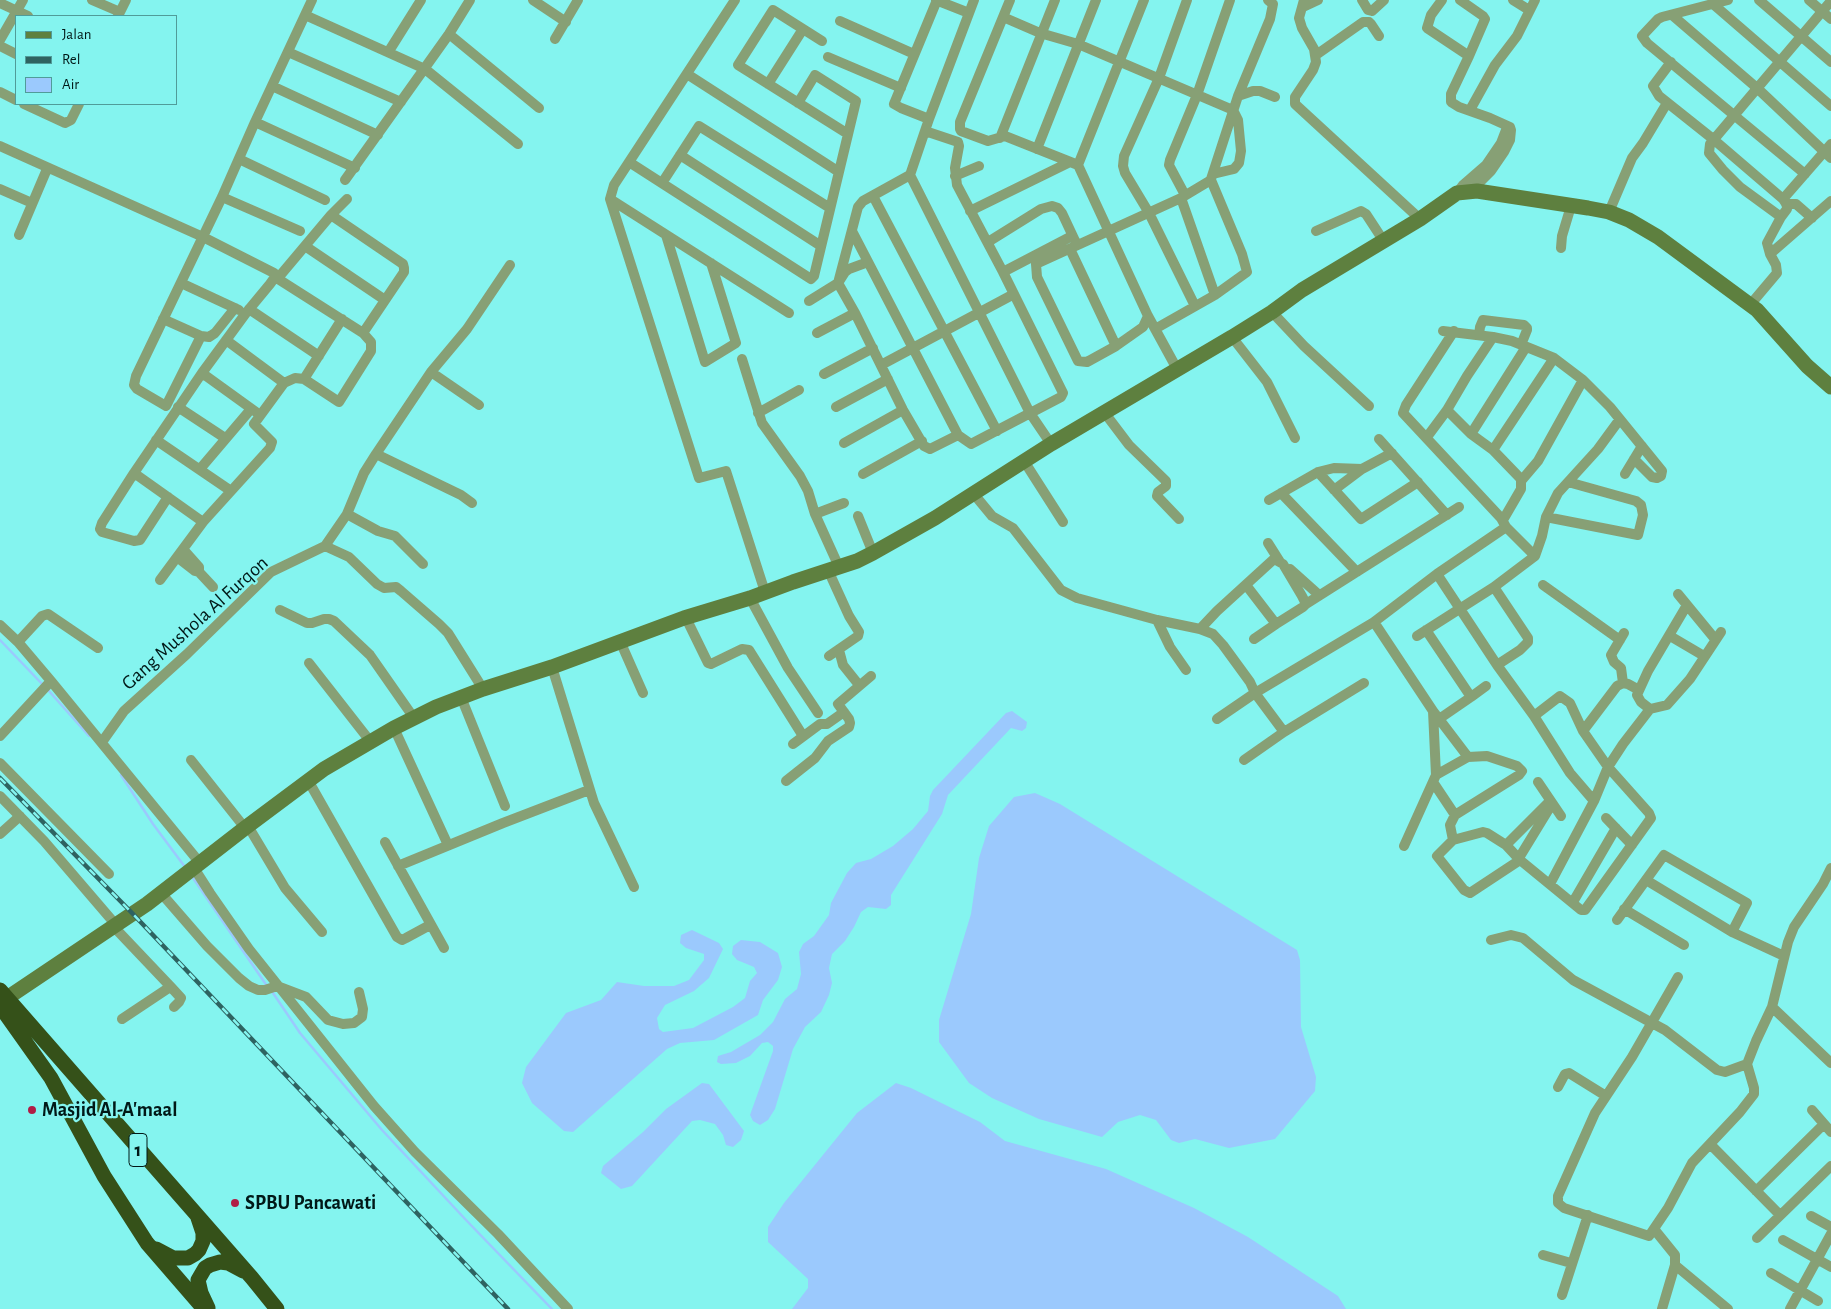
<!DOCTYPE html>
<html>
<head>
<meta charset="utf-8">
<style>
  body { margin:0 }
  #map { position:relative; width:1831px; height:1309px; overflow:hidden; background:#84f4ef; font-family:"Alegreya Sans",sans-serif }
  canvas { display:block }
  .legend { position:absolute; left:15px; top:15px; width:162px; height:90px; box-sizing:border-box; background:#84f4ef; border:1px solid #509c99; margin:0; padding:6px 9px; list-style:none; font-size:15px; color:#011817 }
  .legend li { display:flex; align-items:center; gap:10px; height:25px }
  .legend b { width:25px; border:1px solid #509c99 }
</style>
</head>
<body>
<div id="map">
<canvas width="1831" height="1309"></canvas>
<ul class="legend">
<li><b style="height:6px;background:#5e803f"></b>Jalan</li>
<li><b style="height:6px;background:#2e6361"></b>Rel</li>
<li><b style="height:14px;background:#9bc9fd"></b>Air</li>
</ul>
</div>
<script>
const ctx = document.querySelector('canvas').getContext('2d');
ctx.lineJoin = 'round';
function fill(path, color) { ctx.fillStyle = color; ctx.fill(path, 'evenodd'); }
const shape = rows => new Path2D(rows.map(r => 'M' + r).join(''));
function stroke(path, color, width, dash) { ctx.strokeStyle = color; ctx.lineWidth = width; ctx.lineCap = dash ? 'butt' : 'round'; ctx.setLineDash(dash || []); ctx.stroke(path); }
function write(font, color, halo, rows, align = 'center') {
  ctx.font = font + ' "Alegreya Sans",sans-serif'; ctx.lineWidth = 4.5; ctx.setLineDash([]); ctx.textBaseline = 'middle'; ctx.strokeStyle = halo; ctx.fillStyle = color; for (const [text, x, y, turn = 0] of rows) {
    ctx.save(); ctx.translate(x, y); ctx.rotate((+turn || 0) * Math.PI / 180); ctx.textAlign = isNaN(turn) ? turn : align; if (halo) ctx.strokeText(text, 0, 0); ctx.fillText(text, 0, 0); ctx.restore();
  }
}
const water = shape([
  [1012,711,1027,722,1026,728,1022,731,1011,728,948,795,942,814,891,895,891,905,886,909,868,907,861,912,854,927,845,941,832,954,829,968,832,983,829,995,821,1012,805,1027,793,1049,775,1109,768,1120,760,1125,753,1121,750,1115,773,1051,773,1046,768,1042,762,1043,750,1056,736,1063,721,1064,717,1062,718,1056,731,1052,760,1035,773,1022,785,999,797,989,801,974,799,952,803,944,814,936,829,915,831,903,847,873,856,863,871,859,893,846,913,829,928,811,930,796,933,790,1006,713],
  [1035,793,1060,804,1297,950,1300,960,1301,1027,1316,1077,1315,1091,1275,1139,1229,1148,1195,1139,1179,1143,1171,1140,1156,1120,1140,1115,1118,1122,1102,1137,1039,1119,992,1098,969,1083,939,1042,939,1020,971,914,979,858,989,826,1014,797],
  [692,930,719,943,723,949,709,978,694,991,665,1005,657,1018,659,1029,663,1032,693,1028,733,1007,745,998,750,981,757,973,754,967,737,960,732,954,733,946,741,940,760,942,778,953,782,967,778,980,763,1000,758,1015,714,1040,680,1043,667,1049,573,1132,564,1131,532,1103,522,1083,526,1067,566,1013,601,1000,617,982,644,986,674,986,689,980,704,960,704,954,686,948,680,943,681,935],
  [702,1083,709,1084,744,1131,741,1140,733,1147,726,1145,723,1135,715,1124,700,1120,692,1121,632,1186,621,1189,601,1173,603,1166,643,1132,666,1109],
  [896,1083,911,1088,980,1122,1005,1141,1106,1169,1194,1208,1248,1237,1338,1296,1346,1309,792,1309,808,1288,808,1279,768,1242,768,1227,784,1203,857,1113]
]);
const stream = shape([
  [0,640,44,686],
  [48,690,89,736],
  [121,775,153,824,185,867],
  [191,875,267,986],
  [271,990,300,1033,382,1130,466,1220,552,1309]
]);
const street = shape([
  [92,0,120,12],
  [533,0,566,22],
  [735,0,614,185,610,199,699,478,726,471,765,592],
  [936,0,969,13],
  [974,0,929,119,910,175,1030,413,1051,444],
  [1010,0,960,122,960,129,961,131,988,141,1005,136,1078,165],
  [1144,0,1078,165,1148,316,1177,369],
  [1187,0,1159,78,1124,156,1123,166,1125,173,1149,213,1195,306],
  [1304,0,1299,18,1302,28,1314,49,1316,62,1313,70,1295,97,1295,104,1420,219],
  [1362,0,1368,10,1372,11,1384,0],
  [1442,0,1431,15,1427,28,1469,56,1451,94,1451,102,1459,107,1490,118,1510,127],
  [1460,0,1483,16,1485,19,1469,56],
  [1513,0,1529,10],
  [1728,0,1662,17,1658,19,1642,36,1647,43,1805,174],
  [1759,0,1831,62],
  [1809,0,1831,19],
  [0,3,28,16],
  [1713,4,1831,106],
  [1303,7,1318,0],
  [305,15,425,69,518,144],
  [1672,15,1757,88,1831,158],
  [118,16,126,0],
  [1003,17,1040,33,1078,44,1233,110,1238,120,1241,151,1239,163,1234,169,1213,174],
  [840,21,914,54],
  [449,34,539,108],
  [555,39,578,0],
  [0,40,23,0],
  [822,41,773,10,738,65,848,134],
  [0,46,16,54],
  [389,51,421,0],
  [288,52,401,102],
  [1316,55,1363,22,1369,22,1371,24,1379,36],
  [828,57,901,88],
  [1671,62,1653,86,1659,96,1713,139,1783,199,1787,205,1787,209,1781,217,1767,243,1770,254,1831,201],
  [687,74,839,172],
  [768,84,803,29],
  [272,86,378,135],
  [0,92,16,100],
  [1238,96,1253,91,1260,91,1275,97],
  [24,104,65,123,71,120,79,104],
  [1470,110,1495,65,1517,36,1535,0],
  [929,119,901,108,894,104,937,0],
  [255,122,355,168],
  [1000,138,1055,0],
  [0,146,203,237,274,273,275,277,270,284,246,313,202,373,134,473,203,522],
  [1037,149,1096,0],
  [680,155,821,246],
  [239,159,325,200],
  [629,162,811,279,814,276,856,101,815,75,798,103],
  [910,175,863,201,858,207,838,283,855,313,903,410,924,446,930,449,958,435,971,444,1061,397,1063,393,1003,272,957,185,955,168,959,146,958,142,925,131],
  [955,176,979,166],
  [1211,179,1238,96,1270,19,1273,4,1268,0],
  [345,180,449,34,470,0],
  [662,183,699,126,830,208],
  [0,189,32,203],
  [1457,193,1463,185,1486,165,1501,143,1506,130,1510,127,1511,130,1510,140,1504,152,1491,171,1478,184,1468,191],
  [1185,195,1169,165,1170,160,1197,95,1230,0],
  [873,196,997,431],
  [222,197,300,231],
  [1181,198,1215,295],
  [610,199,789,313],
  [1783,199,1831,144],
  [1786,204,1796,204,1812,218],
  [970,211,1070,162],
  [1609,212,1632,158,1643,143,1667,103],
  [331,215,347,199],
  [1781,217,1740,187,1723,170,1709,153,1710,144,1831,1],
  [852,231,958,435],
  [1316,231,1361,211,1366,214,1383,240],
  [19,235,47,169],
  [666,235,705,362,736,343,711,263],
  [988,242,1041,209,1052,206,1058,208,1062,213,1077,245],
  [305,246,385,300],
  [1561,248,1562,236,1571,206],
  [1070,249,1116,346],
  [1003,272,1072,236],
  [278,278,331,215,403,264,404,268,404,272,363,333],
  [181,283,239,310],
  [809,301,838,283,845,272,849,269,868,262],
  [1750,305,1777,273,1776,265,1770,254],
  [249,309,319,356],
  [1272,312,1304,346,1369,406],
  [1148,316,1143,327,1116,346,1087,362,1078,361,1037,277,1036,264,1181,198,1211,180,1242,254,1247,272,1215,295,1155,329],
  [163,319,201,336,209,337,215,333,235,308],
  [1443,331,1493,337,1512,341,1554,358,1583,380,1538,461,1521,481],
  [1454,331,1406,405,1403,413,1501,518,1506,527,1535,556],
  [817,333,855,313],
  [1479,335,1480,327,1483,320,1524,325,1527,328,1527,330,1521,345],
  [201,336,166,406,137,389,134,385,136,376,222,197,255,122,312,0],
  [1232,337,1267,382,1295,438],
  [226,340,284,383],
  [742,359,762,423,800,476,808,491,815,514,839,567],
  [881,365,1014,294],
  [431,372,479,405],
  [202,373,256,412],
  [824,374,873,348],
  [304,379,342,319],
  [1583,380,1610,407,1662,471,1661,476,1657,478,1652,477,1634,459],
  [178,407,225,438],
  [836,407,888,379],
  [1447,410,1471,434,1493,450,1521,479,1521,489,1503,520],
  [1104,412,1129,445,1166,481,1166,486,1158,492,1157,496,1179,519],
  [758,413,799,390],
  [1471,434,1526,347],
  [1427,437,1447,410,1467,376,1493,337],
  [1379,439,1447,515],
  [156,440,231,491],
  [844,443,903,410],
  [1493,450,1554,358],
  [376,454,461,495,472,503],
  [1024,461,1063,522],
  [200,469,251,409],
  [1318,472,1361,519,1418,482],
  [134,473,102,523,100,529,102,532,134,541,140,540,168,497],
  [863,474,922,441],
  [1625,474,1642,446],
  [1334,490,1362,469],
  [973,493,992,516,1013,528,1061,590,1077,598,1157,620,1200,629,1213,634,1223,645,1250,682,1255,693,1374,622,1437,574,1497,665,1534,716,1570,773,1594,801,1550,884],
  [1281,493,1357,572],
  [1269,500,1318,472,1334,468,1362,469,1392,453],
  [347,514,378,531,395,536,423,564],
  [815,514,844,503],
  [858,516,873,553],
  [1546,517,1638,535,1643,515,1641,505,1636,501,1568,482],
  [1268,543,1280,562],
  [325,546,349,557,377,584,384,588,396,587,401,591,439,624,448,633,483,689],
  [183,549,199,567,199,572,213,587],
  [177,557,195,571,199,572],
  [1290,569,1319,595],
  [828,570,849,616,859,632,858,636,829,656],
  [1437,574,1506,527],
  [160,580,203,522,270,448,272,442,254,424,284,383,295,378,304,379,339,402,371,351,371,342,363,333,275,277],
  [1543,585,1620,640],
  [1494,587,1535,556,1542,536,1546,517,1558,493,1598,449,1620,419],
  [1678,594,1715,639],
  [750,598,788,668,818,713],
  [1306,604,1459,507],
  [280,610,307,623,312,623,324,619,329,619,334,621,370,655,414,718],
  [686,618,708,663,711,664,742,649,749,650,803,736],
  [1157,620,1170,647,1186,670],
  [1374,622,1433,711,1436,775,1404,846],
  [0,625,18,642,51,681,200,863],
  [1200,629,1217,611,1274,559,1283,564,1302,596,1306,604,1303,607,1276,624,1246,585],
  [1426,630,1471,697,1439,719],
  [1417,636,1494,587,1528,638,1528,642,1520,650,1497,665],
  [1670,636,1704,656],
  [1254,639,1276,624],
  [620,641,643,693],
  [18,642,42,616,48,614,98,648],
  [839,650,843,665,859,685],
  [309,663,370,741],
  [552,667,594,803,634,887],
  [1623,683,1621,668,1614,662,1611,655,1624,633],
  [461,697,505,806],
  [1471,697,1486,686],
  [1650,709,1641,702,1637,695,1648,671,1687,605],
  [1433,711,1468,757,1487,756,1517,766,1522,771,1519,775,1455,815],
  [1534,716,1560,696,1570,703,1583,731,1608,767,1594,801],
  [1217,719,1255,693,1284,732,1364,683],
  [394,728,448,845],
  [1583,731,1617,686,1623,683,1628,684,1639,690],
  [0,736,51,681],
  [102,742,124,711,187,654,271,572,325,546,347,514,364,473,376,454,431,372,467,329,510,265],
  [793,744,820,724,827,724,844,712],
  [191,760,245,828],
  [1244,760,1284,732],
  [0,763,109,874],
  [1436,775,1468,757],
  [786,781,815,758,828,741,849,727,850,723,849,719,838,704,871,676],
  [309,782,397,937,402,940,406,938,430,925],
  [1433,782,1455,815,1450,825,1453,840],
  [1538,782,1561,816],
  [0,796,44,841,116,925],
  [1606,818,1632,845],
  [248,826,285,888,322,932],
  [0,834,20,816],
  [385,842,444,948],
  [1506,845,1548,803],
  [1519,858,1552,804],
  [1520,860,1470,893,1464,890,1437,856,1453,840,1483,832,1487,833,1506,845,1520,860,1581,910,1585,910,1651,818,1649,813,1608,767,1623,744,1650,709,1667,705,1690,679,1721,632],
  [398,866,503,823,589,790],
  [194,868,210,893,249,949,374,1106,415,1152,498,1234,568,1309],
  [1831,868,1823,884,1794,927,1788,942,1772,1007,1831,1063],
  [1646,880,1732,932,1784,956],
  [161,893,207,946,239,978,249,986,258,990,265,990,277,986,306,997,328,1020,343,1024,354,1023,362,1017,363,1009,359,992],
  [1573,902,1616,828],
  [1624,909,1684,945],
  [1617,920,1664,855,1747,903,1732,932],
  [114,927,170,986,167,989,122,1019],
  [1491,940,1511,935,1523,938,1573,980,1665,1030,1717,1070,1725,1072,1747,1064],
  [1678,977,1632,1057,1595,1113,1558,1196,1558,1203,1564,1208,1649,1236,1668,1208,1692,1163,1740,1112,1754,1094,1754,1088,1747,1064,1756,1041,1772,1007],
  [170,986,181,998,179,1002,174,1007],
  [1558,1087,1565,1074,1569,1073,1606,1096],
  [1812,1110,1831,1132],
  [1710,1144,1780,1215],
  [1756,1191,1824,1124],
  [1811,1216,1831,1227],
  [1654,1229,1675,1255,1675,1265,1662,1309],
  [1757,1238,1831,1166],
  [1783,1240,1831,1267],
  [1543,1255,1571,1263],
  [1675,1265,1728,1309],
  [1771,1273,1818,1301],
  [1562,1295,1588,1215],
  [1790,1309,1831,1234]
]);
const secondary = shape([
  [7,998,147,904,245,828,324,769,394,728,436,707,483,689,552,667,684,618,750,598,793,582,857,561,873,553,935,518,1051,444,1232,337,1272,312,1302,290,1420,219,1457,193,1477,191,1588,208,1609,212,1629,220,1658,237,1757,310,1807,366,1831,387]
]);
const highway = shape([
  [0,990,252,1278,277,1309],
  [0,1006,51,1078,104,1176,147,1243,204,1309],
  [156,1249,173,1258,188,1258,195,1254,199,1250,203,1241,203,1233,198,1218],
  [208,1308,201,1293,198,1280,205,1268,210,1265,220,1262,228,1263,243,1271]
]);
const rail = shape([
  [0,778,133,914,508,1309]
]);
const markers = [
  [32,1110,5,"#b01d46"],
  [235,1203,5,"#b01d46"]
];
const shields = [
  [138,1150,18]
];
const shieldNames = [
  ["1",138,1150]
];
const streetNames = [
  ["Gang Mushola Al Furqon",195,623,-42]
];
const poiNames = [
  ["Masjid Al-A'maal",42,1110],
  ["SPBU Pancawati",245,1203]
];
fill(water, '#9bc9fd');
stroke(stream, '#9bc9fd', 2.5);
stroke(street, '#87a075', 10);
stroke(secondary, '#5e803f', 15);
stroke(highway, '#355119', 15);
stroke(rail, '#2e6361', 4.5);
stroke(rail, '#84f4ef', 2.5, [8]);
for (const [x, y, r, color] of markers) { const dot = new Path2D(); dot.arc(x, y, r, 0, 2 * Math.PI); ctx.fillStyle = color; ctx.fill(dot); stroke(dot, '#84f4ef', 2); }
for (const [x, y, w] of shields) { const box = new Path2D(); box.roundRect(x - w / 2, y - 16.5, w, 33, 4); ctx.fillStyle = '#84f4ef'; ctx.fill(box); stroke(box, '#011817', 1); }
write('bold 19px', '#011817', null, shieldNames);
write('20px', '#011817', '#84f4ef', streetNames);
write('bold 20px', '#011817', '#84f4ef', poiNames, 'left');
</script>
</body>
</html>
